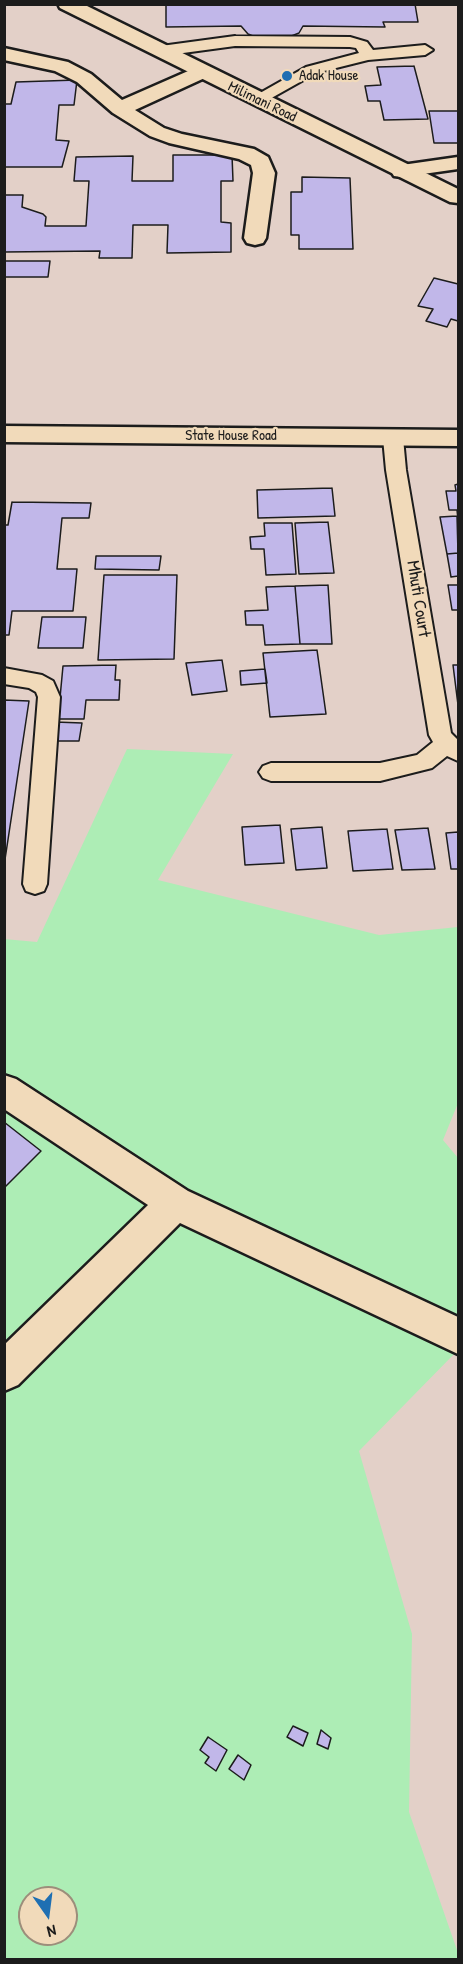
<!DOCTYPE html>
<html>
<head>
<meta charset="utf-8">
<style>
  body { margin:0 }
  #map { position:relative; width:463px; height:1964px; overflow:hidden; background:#e3d0c8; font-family:"Patrick Hand",sans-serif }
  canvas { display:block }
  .frame { position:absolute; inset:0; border:6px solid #1c1c1c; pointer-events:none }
  .north { position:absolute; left:18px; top:1886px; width:60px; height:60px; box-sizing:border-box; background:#f1daba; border:2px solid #9c8e7b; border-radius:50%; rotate:166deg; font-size:16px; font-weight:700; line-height:24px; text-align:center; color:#1c1c1c }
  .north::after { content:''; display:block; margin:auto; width:21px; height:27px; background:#1f6fb2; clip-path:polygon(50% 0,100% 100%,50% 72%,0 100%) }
</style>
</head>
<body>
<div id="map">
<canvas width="463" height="1964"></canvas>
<div class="frame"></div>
<div class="north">N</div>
</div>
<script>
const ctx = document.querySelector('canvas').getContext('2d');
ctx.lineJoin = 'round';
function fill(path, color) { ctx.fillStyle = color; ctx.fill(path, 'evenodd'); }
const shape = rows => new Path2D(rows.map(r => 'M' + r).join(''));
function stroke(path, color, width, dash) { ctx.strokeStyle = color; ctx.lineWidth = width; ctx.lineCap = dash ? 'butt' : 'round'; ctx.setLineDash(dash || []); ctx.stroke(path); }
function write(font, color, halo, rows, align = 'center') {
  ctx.font = font + ' "Patrick Hand",sans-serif'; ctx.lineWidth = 4.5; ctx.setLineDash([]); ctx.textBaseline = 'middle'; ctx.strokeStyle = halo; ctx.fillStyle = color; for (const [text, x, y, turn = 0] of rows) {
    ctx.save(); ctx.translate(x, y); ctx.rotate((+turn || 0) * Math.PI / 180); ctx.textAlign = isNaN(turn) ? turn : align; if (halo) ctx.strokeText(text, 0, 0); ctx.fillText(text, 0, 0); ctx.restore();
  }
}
const green = shape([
  [127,749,233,754,158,880,379,935,458,927,458,1103,443,1140,458,1158,458,1350,359,1451,412,1634,409,1812,458,1953,458,1959,5,1959,4,939,37,942],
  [30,1898,66,1898,66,1934,30,1934]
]);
const building = shape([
  [166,4,415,4,418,22,383,22,385,27,303,26,299,33,289,37,258,38,248,34,241,26,166,27,166,4],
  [414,66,428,119,384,120,380,101,368,101,365,86,381,85,377,67,414,66],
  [77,80,74,105,59,105,56,140,69,141,62,167,4,167,4,104,11,104,16,82,77,80],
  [429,111,458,111,458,143,434,143,429,111],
  [173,155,232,155,233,181,221,181,221,222,231,223,231,252,167,253,168,225,133,225,132,258,99,258,100,251,4,252,4,195,23,195,22,207,43,214,46,217,45,226,86,226,89,181,74,181,76,157,133,156,132,181,173,181,173,155],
  [302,177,350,178,353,249,299,249,299,235,291,235,291,192,302,192,302,177],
  [4,261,50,261,48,277,4,277,4,261],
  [434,278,458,284,458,321,451,319,447,327,426,321,433,309,418,306,434,278],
  [458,484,458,520,457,510,449,510,446,491,456,491,455,485,458,484],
  [332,488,335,516,258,518,257,490,332,488],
  [12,502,91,503,89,518,62,518,57,569,77,569,73,611,12,611,9,635,4,635,4,525,8,525,12,502],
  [457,516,458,553,447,554,440,517,457,516],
  [328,522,334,573,299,574,295,523,328,522],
  [264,523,292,523,296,574,266,575,264,549,251,549,250,537,265,536,264,523],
  [458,553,458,576,451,577,447,554,458,553],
  [96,556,161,556,159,570,95,569,96,556],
  [104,575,177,575,174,659,98,660,104,575],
  [328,585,332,644,300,644,295,586,328,585],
  [448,585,458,585,458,610,452,610,448,585],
  [295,586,300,644,265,645,263,625,246,625,245,611,268,610,266,587,295,586],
  [42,617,86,617,83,648,38,648,42,617],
  [317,650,326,714,270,717,263,653,317,650],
  [222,660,227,691,192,695,186,663,222,660],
  [116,665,115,680,120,680,119,700,86,700,84,719,58,719,63,666,116,665],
  [453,665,458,665,458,705,453,665],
  [265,669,267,683,241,685,240,671,265,669],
  [4,700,29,701,4,866,4,700],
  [55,722,82,723,79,741,51,741,55,722],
  [280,825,284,863,245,865,242,827,280,825],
  [322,827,327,868,296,870,291,829,322,827],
  [428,828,435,869,402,870,395,830,428,828],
  [387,829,393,869,353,871,348,831,387,829],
  [458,832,458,869,451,869,446,833,458,832],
  [4,1122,41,1151,4,1188,4,1122],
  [293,1726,308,1733,303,1746,287,1737,293,1726],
  [321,1730,331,1738,328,1749,317,1744,321,1730],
  [208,1737,227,1750,216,1771,205,1763,209,1757,200,1750,208,1737],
  [238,1755,251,1765,244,1780,229,1769,238,1755]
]);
const service = shape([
  [235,36,350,37,367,42,373,50,425,45,433,50,425,55,368,60,316,73,259,105,251,100,253,97,306,67,359,53,356,48,350,47,235,46,161,56,153,51,161,46,235,36],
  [393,432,400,434,403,438,406,470,451,733,458,740,458,761,447,756,432,768,380,781,271,781,263,778,259,772,263,766,271,763,380,763,417,755,433,742,429,735,386,470,383,438,386,434,393,432],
  [4,668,42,675,53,681,60,697,47,884,44,891,35,894,26,891,23,884,38,697,36,692,29,688,4,684,4,668]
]);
const minor = shape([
  [4,48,68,62,91,74,122,100,195,68,209,68,212,72,209,76,135,110,164,128,182,134,254,149,268,157,275,173,266,238,263,243,255,245,247,243,244,238,253,173,251,165,239,159,169,143,150,136,113,113,77,82,55,71,4,60,4,48],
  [458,157,458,169,402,177,394,176,391,171,394,166,402,165,458,157],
  [4,1075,16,1079,188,1191,458,1317,458,1354,180,1223,18,1385,4,1391,4,1345,148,1205,4,1109,4,1075]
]);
const tertiary = shape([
  [58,4,83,4,458,189,458,203,450,202,60,8,58,4]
]);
const secondary = shape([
  [4,426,458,430,458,446,4,442,4,426]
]);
const markers = [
  [287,76,6,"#1f6fb2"]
];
const farPoinames = [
  ["Adak House",299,76]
];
const farStreetnames = [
  ["Milimani Road",262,102,26],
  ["State House Road",231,436]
];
const streetNames = [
  ["Mhuti Court",418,599,81]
];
fill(green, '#adedb5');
fill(building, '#c1b7e9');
stroke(building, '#1c1c1c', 1.5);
stroke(service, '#1c1c1c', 4);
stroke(minor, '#1c1c1c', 5);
stroke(tertiary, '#1c1c1c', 5);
stroke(secondary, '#1c1c1c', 5);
fill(service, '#f1daba');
fill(minor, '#f1daba');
fill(tertiary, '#f1daba');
fill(secondary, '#f1daba');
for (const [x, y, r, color] of markers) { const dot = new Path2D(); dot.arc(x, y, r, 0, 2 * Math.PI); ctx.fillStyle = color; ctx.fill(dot); stroke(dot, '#f1daba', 2); }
write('15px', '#1c1c1c', '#f1daba', farPoinames, 'left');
write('15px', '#1c1c1c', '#f1daba', farStreetnames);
write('18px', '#1c1c1c', '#f1daba', streetNames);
</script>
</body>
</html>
